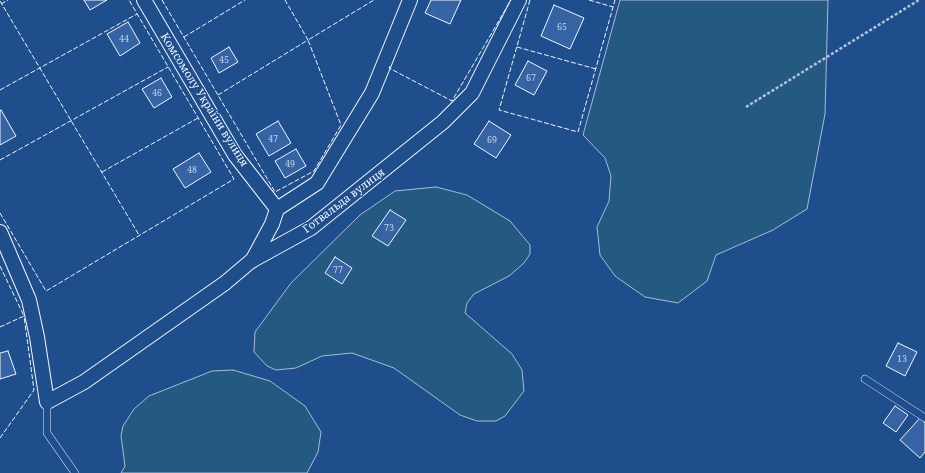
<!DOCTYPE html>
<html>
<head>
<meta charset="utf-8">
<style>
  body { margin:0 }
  canvas { display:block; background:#1f4e8c }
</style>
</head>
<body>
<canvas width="925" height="473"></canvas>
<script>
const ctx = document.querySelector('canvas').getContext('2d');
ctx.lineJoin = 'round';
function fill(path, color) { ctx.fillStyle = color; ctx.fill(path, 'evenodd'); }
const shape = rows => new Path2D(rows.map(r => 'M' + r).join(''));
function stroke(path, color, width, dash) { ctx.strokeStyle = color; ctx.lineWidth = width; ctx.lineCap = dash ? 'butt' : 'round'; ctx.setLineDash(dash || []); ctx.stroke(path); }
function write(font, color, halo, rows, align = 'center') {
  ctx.font = font + ' "Noto Serif",serif'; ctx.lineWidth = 3; ctx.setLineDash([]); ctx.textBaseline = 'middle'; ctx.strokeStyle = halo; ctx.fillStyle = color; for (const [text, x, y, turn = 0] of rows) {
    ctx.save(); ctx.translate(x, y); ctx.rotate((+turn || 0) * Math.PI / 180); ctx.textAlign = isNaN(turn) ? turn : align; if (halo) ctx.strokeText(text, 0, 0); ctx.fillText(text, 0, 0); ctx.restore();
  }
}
const green = shape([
  [620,0,828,0,825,114,807,209,773,230,716,255,707,281,678,303,645,297,615,276,600,255,597,227,609,201,611,176,605,158,583,135,620,0],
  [436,187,467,195,510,221,530,245,530,254,524,263,509,276,474,294,467,303,465,313,512,354,522,370,524,391,505,416,496,421,477,421,460,415,394,368,352,353,322,356,296,368,276,370,267,366,254,352,255,332,291,283,360,215,395,191,436,187],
  [233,370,270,381,305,406,321,432,318,452,307,473,121,473,125,466,121,436,123,426,134,409,149,396,212,371,233,370]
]);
const building = shape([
  [84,0,107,0,90,10,84,0],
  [431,0,461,0,450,24,425,13,431,0],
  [554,5,584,18,570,49,541,36,554,5],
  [128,22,140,43,120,56,107,34,128,22],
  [229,47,238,62,219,73,211,58,229,47],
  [528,61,547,71,534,95,515,85,528,61],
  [161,78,172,97,154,108,142,89,161,78],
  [1,110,16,136,0,145,0,111,1,110],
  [278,121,291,143,269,156,256,134,278,121],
  [489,121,511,135,496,158,474,144,489,121],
  [296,149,306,166,285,178,275,161,296,149],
  [199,153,211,172,185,188,173,169,199,153],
  [390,210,406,220,388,246,372,236,390,210],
  [335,257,352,268,342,284,325,273,335,257],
  [898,343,917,352,905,376,886,366,898,343],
  [8,351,16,374,0,379,0,353,8,351],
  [895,406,908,415,896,432,883,423,895,406],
  [920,418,925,423,925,452,920,458,900,440,920,418]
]);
const path = shape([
  [746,107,919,0]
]);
const lane = shape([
  [865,379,925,418],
  [47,402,47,433,75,473]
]);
const street = shape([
  [144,0,235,155,277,209,272,224,252,261],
  [277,209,317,183,372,93,410,0],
  [0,232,29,300,37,337,47,402,84,382,225,283,251,261,311,228,443,122,472,93,519,0]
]);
const fence = shape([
  [162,0,275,192,314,171,341,125,308,40,374,0],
  [530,0,499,110,578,132,615,0],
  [589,0,613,7],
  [0,1,139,235],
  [1,4,8,0],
  [184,37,245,0],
  [517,47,596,69],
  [390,66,389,68,452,101,511,0],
  [0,90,137,14],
  [218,95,308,40,285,0],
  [0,160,168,67],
  [102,172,198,118],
  [0,213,46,291,234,179,129,0],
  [0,266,24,316,0,327],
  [0,438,34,390,24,316]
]);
const numberNames = [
  ["65",562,27],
  ["44",124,39],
  ["45",224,60],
  ["67",531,78],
  ["46",157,93],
  ["47",273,139],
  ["69",492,140],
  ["49",290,164],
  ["48",192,170],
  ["73",389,228],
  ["77",338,270],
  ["13",902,359]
];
const streetNames = [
  ["Комсомолу України вулиця",204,100,58],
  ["Готвальда вулиця",344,201,-37]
];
fill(green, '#245a82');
stroke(green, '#a8bbd7', 1);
fill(building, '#3563a3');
stroke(building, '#f2f6ff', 1);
stroke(lane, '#f2f6ff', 8);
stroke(street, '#f2f6ff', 16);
stroke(path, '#b3c4dc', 2.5, [3, 2]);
stroke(lane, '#1f4e8c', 7);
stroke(street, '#1f4e8c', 14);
stroke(fence, '#f2f6ff', 1, [5, 2]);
write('9px', '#c3d1e8', null, numberNames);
write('11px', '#f2f6ff', '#1f4e8c', streetNames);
</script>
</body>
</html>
